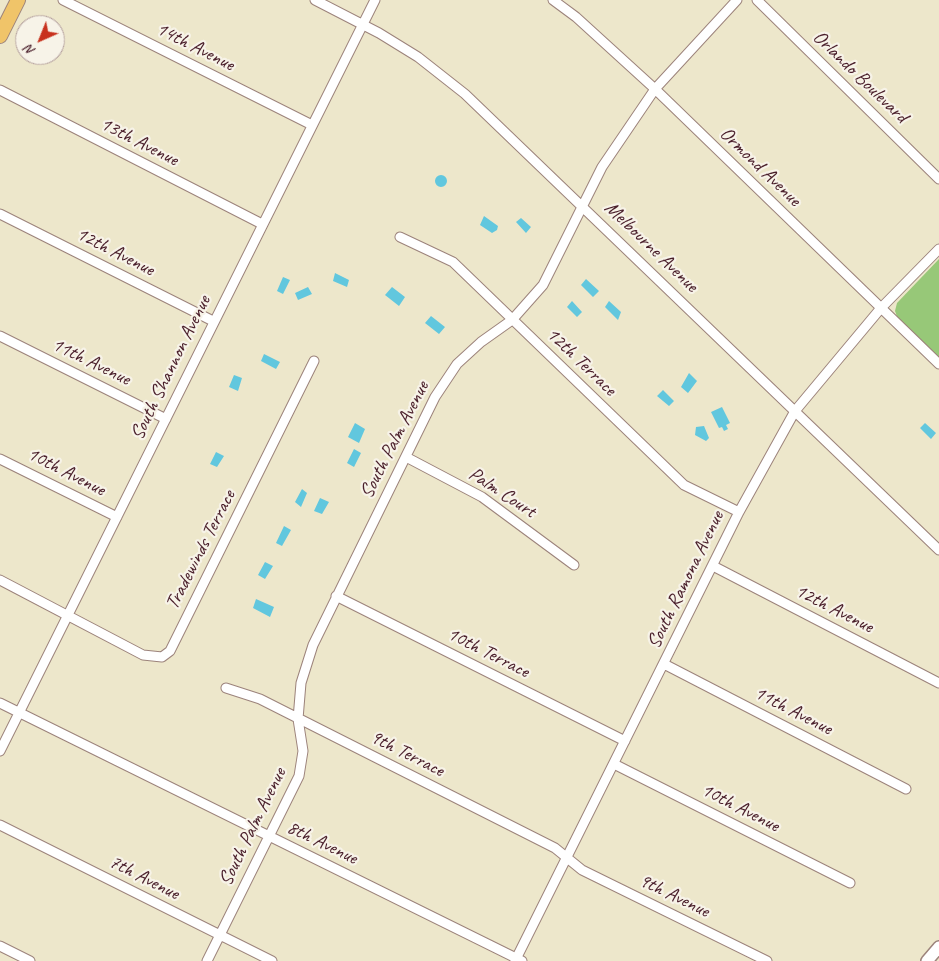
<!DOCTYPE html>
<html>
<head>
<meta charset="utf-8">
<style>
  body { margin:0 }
  #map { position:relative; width:939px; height:961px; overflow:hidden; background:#ede7cb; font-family:Caveat,sans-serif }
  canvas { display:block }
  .north { position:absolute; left:15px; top:15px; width:50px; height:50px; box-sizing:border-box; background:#f7f3e8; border:1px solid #b29e9c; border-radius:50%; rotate:224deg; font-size:14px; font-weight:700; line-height:20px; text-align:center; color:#4a1f2b }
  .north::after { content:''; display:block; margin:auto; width:18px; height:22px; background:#c8321e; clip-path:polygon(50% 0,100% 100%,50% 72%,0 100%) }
</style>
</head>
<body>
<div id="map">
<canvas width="939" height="961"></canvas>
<div class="north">N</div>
</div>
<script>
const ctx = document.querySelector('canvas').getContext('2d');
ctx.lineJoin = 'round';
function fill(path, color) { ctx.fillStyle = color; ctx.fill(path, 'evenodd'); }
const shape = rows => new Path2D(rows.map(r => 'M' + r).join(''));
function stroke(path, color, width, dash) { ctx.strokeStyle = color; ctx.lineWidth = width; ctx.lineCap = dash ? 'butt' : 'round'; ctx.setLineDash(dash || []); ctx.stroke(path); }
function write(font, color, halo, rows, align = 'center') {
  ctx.font = font + ' Caveat,sans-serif'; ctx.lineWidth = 4.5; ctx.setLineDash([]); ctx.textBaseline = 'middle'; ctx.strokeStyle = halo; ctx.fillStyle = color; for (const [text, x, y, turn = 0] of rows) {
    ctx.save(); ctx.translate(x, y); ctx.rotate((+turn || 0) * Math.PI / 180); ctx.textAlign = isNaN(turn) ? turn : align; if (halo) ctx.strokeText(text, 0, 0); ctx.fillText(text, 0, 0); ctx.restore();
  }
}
const green = shape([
  [939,259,939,360,899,322,895,311,897,303]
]);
const water = shape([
  '435 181a6 6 0 1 1 12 0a6 6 0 1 1-12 0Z',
  [484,216,498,226,497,230,492,233,480,225],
  [521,218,531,227,526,233,516,222],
  [335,273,349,280,347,287,333,281],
  [283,277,290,280,283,294,277,291],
  [586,279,599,291,593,297,581,285],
  [308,287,312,294,298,300,295,293],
  [392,287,405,297,399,306,385,295],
  [572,301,582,312,577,317,567,307],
  [609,301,621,312,618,320,605,307],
  [431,316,445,327,439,334,425,323],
  [264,354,280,362,276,369,261,361],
  [689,373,697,381,688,393,681,387],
  [234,375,242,378,238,391,229,387],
  [663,390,674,401,669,406,657,396],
  [722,407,730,423,726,425,728,429,724,431,722,427,719,428,711,412],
  [355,423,365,429,359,443,348,437],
  [925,423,936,433,931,439,920,428],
  [704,426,709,438,706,441,695,435,696,427],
  [354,449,361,453,354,467,347,463],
  [216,452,224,456,217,467,210,464],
  [302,489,307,493,301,507,295,502],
  [320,498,329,502,322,514,314,511],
  [284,526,291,530,282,546,276,543],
  [265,562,273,566,265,579,258,575],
  [256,599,274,607,270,617,253,608]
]);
const minor = shape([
  [63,0,312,125],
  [315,0,379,33,418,57,465,94,939,550],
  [553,0,576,17,655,89,939,364],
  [757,0,939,179],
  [0,90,262,224],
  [0,214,213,321],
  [400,237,453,262,684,485,739,512],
  [0,336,166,419],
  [406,457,482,497,574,565],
  [0,459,117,517],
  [713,566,939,683],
  [0,580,143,655,162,657,170,651,314,361],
  [336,596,625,741],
  [664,664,906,789],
  [226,688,260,699,555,848,582,870,767,961],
  [0,703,522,961],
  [0,751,375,0],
  [614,764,850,883],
  [0,825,272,961],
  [0,946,30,961],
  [207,961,299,776,303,751,298,719,301,683,313,645,435,397,457,364,481,342,512,320,543,285,602,167,655,89,737,0],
  [515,961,739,512,795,411,881,308,939,249]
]);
const tertiary = shape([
  [927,961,939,947]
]);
const primary = shape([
  [0,36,18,0]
]);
const streetNames = [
  ["14th Avenue",195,47,27],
  ["Orlando Boulevard",860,77,44],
  ["13th Avenue",139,142,27],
  ["Ormond Avenue",760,167,44],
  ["Melbourne Avenue",651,247,44],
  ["12th Avenue",115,252,27],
  ["11th Avenue",91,362,26],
  ["12th Terrace",581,362,44],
  ["South Shannon Avenue",171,368,-64],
  ["South Palm Avenue",395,440,-63],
  ["10th Avenue",66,472,27],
  ["Palm Court",502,493,33],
  ["Tradewinds Terrace",201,550,-63],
  ["South Ramona Avenue",686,580,-64],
  ["12th Avenue",834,609,27],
  ["10th Terrace",488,653,27],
  ["11th Avenue",793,711,27],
  ["9th Terrace",407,754,27],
  ["10th Avenue",740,808,27],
  ["South Palm Avenue",253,827,-64],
  ["8th Avenue",322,843,26],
  ["7th Avenue",144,878,27],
  ["9th Avenue",674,896,26]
];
fill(green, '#97c878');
fill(water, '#61c7de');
stroke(minor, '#9c837b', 11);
stroke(tertiary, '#9c837b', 14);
stroke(primary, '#9c837b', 16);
stroke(minor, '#fff', 9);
stroke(tertiary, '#fff', 11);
stroke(primary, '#f0c469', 14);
write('20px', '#4a1f2b', '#f7f3e8', streetNames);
</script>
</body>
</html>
